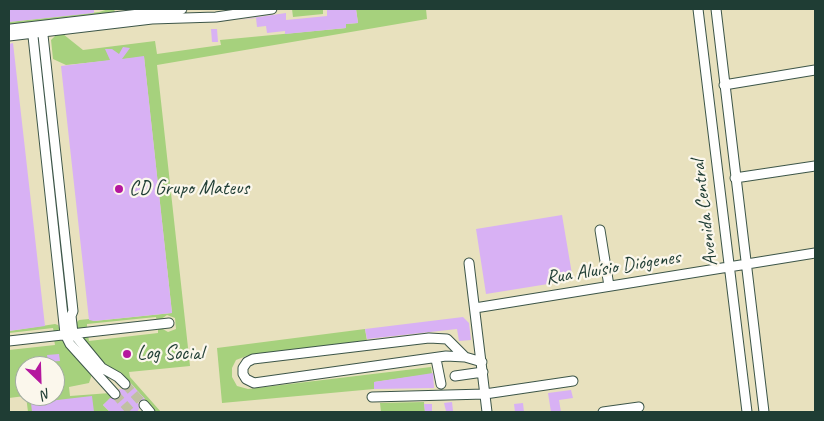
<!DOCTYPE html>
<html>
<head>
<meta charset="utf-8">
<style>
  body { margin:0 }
  #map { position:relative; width:824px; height:421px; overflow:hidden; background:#e8e1be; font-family:Caveat,sans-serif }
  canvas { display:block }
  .frame { position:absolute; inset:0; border:10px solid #1f3d34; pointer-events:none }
  .north { position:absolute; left:15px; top:356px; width:50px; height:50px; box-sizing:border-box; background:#fbf7ec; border:1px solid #a3ada2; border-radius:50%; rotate:156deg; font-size:14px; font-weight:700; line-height:20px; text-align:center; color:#1f3d34 }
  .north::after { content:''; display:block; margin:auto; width:18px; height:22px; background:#b5179e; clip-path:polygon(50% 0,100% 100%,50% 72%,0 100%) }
</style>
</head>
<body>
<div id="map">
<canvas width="824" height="421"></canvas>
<div class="frame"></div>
<div class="north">N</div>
</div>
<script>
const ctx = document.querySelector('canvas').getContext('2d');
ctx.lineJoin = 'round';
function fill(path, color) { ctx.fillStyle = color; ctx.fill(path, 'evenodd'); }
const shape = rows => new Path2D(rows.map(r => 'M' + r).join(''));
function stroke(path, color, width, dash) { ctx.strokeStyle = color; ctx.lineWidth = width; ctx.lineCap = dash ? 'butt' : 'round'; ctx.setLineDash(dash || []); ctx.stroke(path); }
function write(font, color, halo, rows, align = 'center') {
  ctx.font = font + ' Caveat,sans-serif'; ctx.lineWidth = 4.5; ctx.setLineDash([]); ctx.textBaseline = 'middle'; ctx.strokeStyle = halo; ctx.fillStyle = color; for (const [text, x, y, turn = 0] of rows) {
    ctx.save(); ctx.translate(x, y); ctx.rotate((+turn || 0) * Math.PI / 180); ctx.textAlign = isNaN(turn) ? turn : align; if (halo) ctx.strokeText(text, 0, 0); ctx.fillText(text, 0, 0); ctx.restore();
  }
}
const green = shape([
  [109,9,114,9,115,12,9,26,9,22,99,12],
  [292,9,323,9,323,14,293,17],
  [356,9,426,9,427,19,157,65,190,366,129,372,130,377,161,412,156,412,122,373,104,365,81,337,88,335,89,341,158,333,158,328,161,328,168,332,176,329,175,318,167,315,157,322,156,317,87,324,87,330,77,330,75,324,79,320,89,319,94,321,172,313,144,57,66,65,53,59,51,40,57,34,63,34,83,50,155,41,157,54,221,45,220,40,346,28,346,24,358,23],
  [55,324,58,325,60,330,54,333,53,328,9,333,9,331],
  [365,329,367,341,249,355,236,360,232,368,232,377,237,386,248,389,431,367,432,374,374,382,374,389,222,403,217,348],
  [54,339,63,341,92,374,89,383,69,387,70,396,110,393,113,396,103,405,110,412,28,412,26,396,55,396,55,366,25,366,25,396,9,398,9,350,55,345],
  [424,402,425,412,381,412,380,403]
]);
const building = shape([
  [9,9,94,9,94,13,9,22],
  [327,9,356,9,358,23,346,24,346,28,285,34,285,31,267,33,266,26,257,27,256,18,238,20,286,13,286,20,327,16],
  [211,29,217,29,218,42,212,42],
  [13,43,45,326,9,331,9,44],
  [123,47,130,48,122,59,144,56,172,313,94,321,89,320,61,66,110,60,105,49,112,49,119,54],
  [562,215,573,280,486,294,476,229],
  [463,317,469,323,471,340,459,341,457,329,367,339,365,329],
  [59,354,60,361,48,362,47,355],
  [433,373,434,388,374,389,374,382],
  [131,384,145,399,138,402,139,409,137,412,110,412,103,405,110,398,119,399,121,395,119,389,127,390],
  [571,390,573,398,559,400,561,412,551,412,548,393],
  [92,396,94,412,32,412,31,403],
  [452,402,453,411,446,411,444,403],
  [523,403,524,412,515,412,514,404],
  [424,404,432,404,432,412,425,412]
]);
const minorTunnel = shape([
  [125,384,144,405],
  [115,394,131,412]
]);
const minor = shape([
  [698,9,747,412],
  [716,9,764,412],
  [42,26,73,311,71,316,73,333,102,368,118,377,125,384],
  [32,27,65,334,70,344,115,394],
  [11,29,182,9],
  [9,36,152,19,216,17,272,9],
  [724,85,815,70],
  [735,178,815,166],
  [600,230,609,286],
  [469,263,487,412],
  [475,308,815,253],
  [9,341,169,323],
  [465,357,446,356,254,383,246,379,243,374,243,368,247,362,253,359,429,338,447,339,465,357,482,362],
  [436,359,441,384],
  [455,376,483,372],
  [372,397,485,394,573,381],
  [144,405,150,412],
  [603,412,639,407]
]);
const markers = [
  [119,189,5,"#b5179e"],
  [127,354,5,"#b5179e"]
];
const poiNames = [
  ["CD Grupo Mateus",129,189],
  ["Log Social",137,354]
];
const streetNames = [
  ["Avenida Central",705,213,-97],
  ["Rua Aluísio Diógenes",613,268,-9]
];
fill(green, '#a6d17d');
fill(building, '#d8b1f4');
stroke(minorTunnel, '#c0c0a2', 9, [9, 4.5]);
stroke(minor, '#3d5649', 11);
stroke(minor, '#fff', 9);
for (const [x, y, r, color] of markers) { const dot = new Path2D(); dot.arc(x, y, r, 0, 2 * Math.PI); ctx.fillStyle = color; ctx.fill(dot); stroke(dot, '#fbf7ec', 2); }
write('20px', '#1f3d34', '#fbf7ec', poiNames, 'left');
write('20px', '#1f3d34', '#fbf7ec', streetNames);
</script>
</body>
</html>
